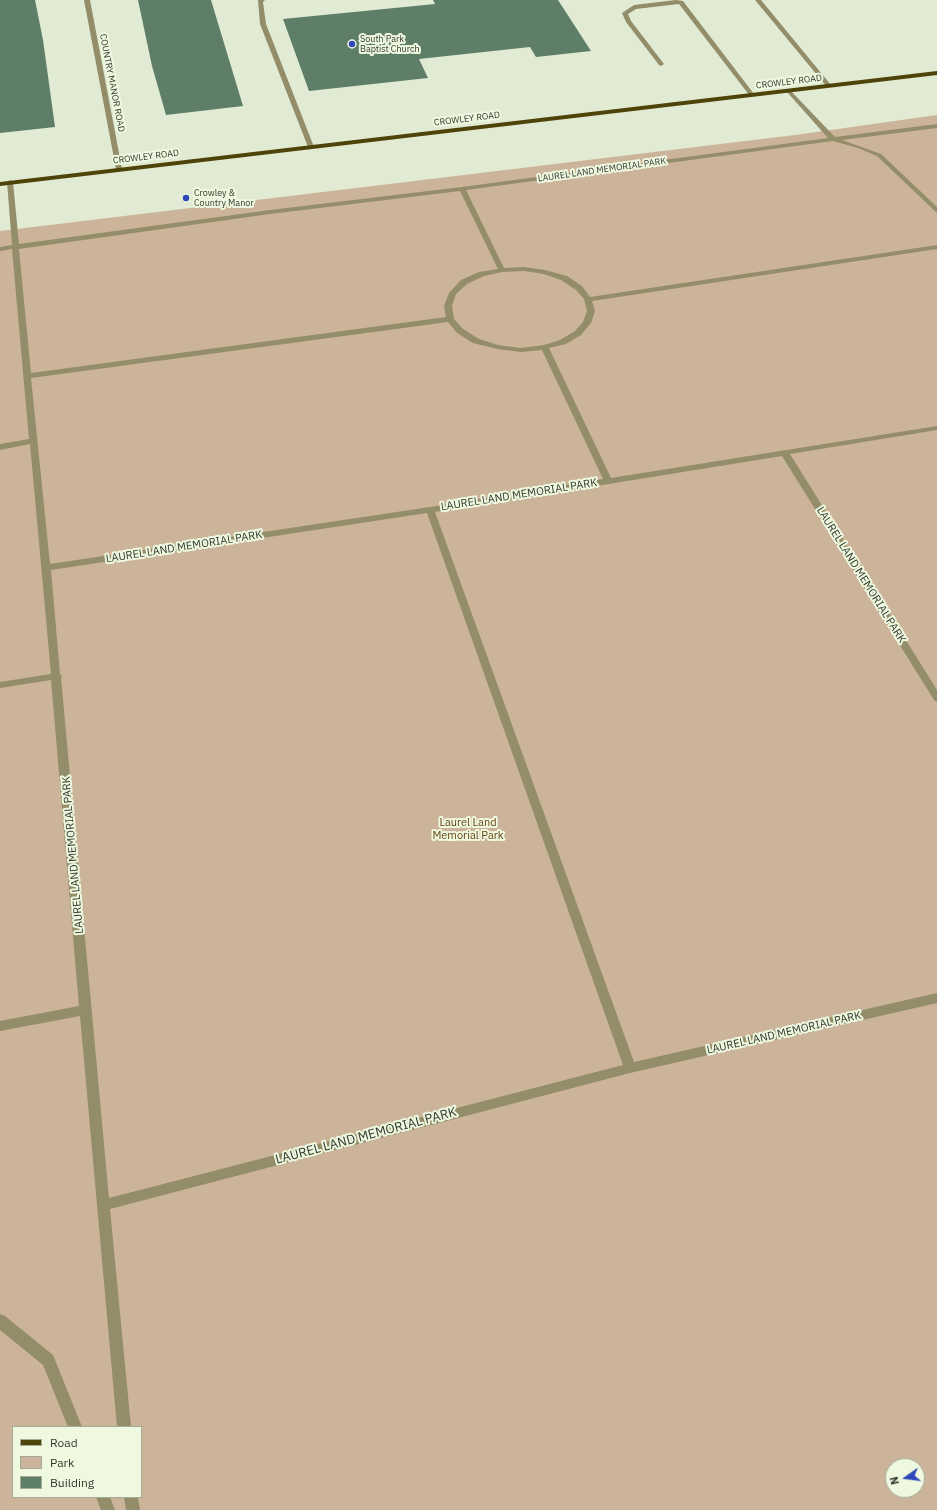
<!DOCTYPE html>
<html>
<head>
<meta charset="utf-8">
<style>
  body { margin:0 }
  #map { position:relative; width:937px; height:1510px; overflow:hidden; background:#e1ebd3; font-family:"IBM Plex Sans",sans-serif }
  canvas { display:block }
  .legend { position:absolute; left:12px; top:1426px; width:130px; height:72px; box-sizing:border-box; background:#eef9e0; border:1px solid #a3ab98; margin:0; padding:5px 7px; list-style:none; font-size:12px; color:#33372d }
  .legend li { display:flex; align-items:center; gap:8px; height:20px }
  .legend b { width:20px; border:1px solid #a3ab98 }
  .north { position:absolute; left:885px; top:1458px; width:40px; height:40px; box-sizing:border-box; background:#eef9e0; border:1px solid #a3ab98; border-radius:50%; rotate:256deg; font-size:11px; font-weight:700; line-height:16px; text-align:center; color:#33372d }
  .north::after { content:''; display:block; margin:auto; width:14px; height:18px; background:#2f47b8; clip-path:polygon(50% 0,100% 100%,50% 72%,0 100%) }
</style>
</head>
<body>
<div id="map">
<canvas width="937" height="1510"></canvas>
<ul class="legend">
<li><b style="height:5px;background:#4e4309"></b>Road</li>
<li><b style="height:11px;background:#ccb49a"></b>Park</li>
<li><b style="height:11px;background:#5e7e68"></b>Building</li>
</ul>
<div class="north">N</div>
</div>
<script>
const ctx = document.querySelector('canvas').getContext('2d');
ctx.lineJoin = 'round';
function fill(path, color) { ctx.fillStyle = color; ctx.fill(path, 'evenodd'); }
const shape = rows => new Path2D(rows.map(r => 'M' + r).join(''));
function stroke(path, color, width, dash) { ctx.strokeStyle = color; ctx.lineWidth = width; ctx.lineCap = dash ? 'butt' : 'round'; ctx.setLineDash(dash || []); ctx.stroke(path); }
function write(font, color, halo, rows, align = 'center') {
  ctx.font = font + ' "IBM Plex Sans",sans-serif'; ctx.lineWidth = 4; ctx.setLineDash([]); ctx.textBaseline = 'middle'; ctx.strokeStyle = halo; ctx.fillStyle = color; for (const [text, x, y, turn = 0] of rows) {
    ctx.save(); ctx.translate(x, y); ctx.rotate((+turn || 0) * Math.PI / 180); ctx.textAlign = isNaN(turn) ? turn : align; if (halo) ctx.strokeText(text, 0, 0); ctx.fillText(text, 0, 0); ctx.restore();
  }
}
const green = shape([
  [937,115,937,1510,0,1510,0,231,795,135],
  [13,1427,141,1427,141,1497,13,1497],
  [893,1466,917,1466,917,1490,893,1490]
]);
const building = shape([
  [0,0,35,0,43,40,55,127,0,133],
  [138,0,211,0,243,106,166,115,152,66],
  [433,0,558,0,591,51,536,57,530,47,419,59,428,78,309,91,283,19,435,4]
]);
const minor = shape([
  [84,0,90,0,122,169,119,171,116,169,84,0],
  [258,0,265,0,263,2,266,24,314,147,313,148,308,147,260,24,258,0],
  [676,0,683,1,754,94,754,96,750,96,679,4,636,9,628,14,631,21,664,64,661,66,659,65,626,22,622,13,634,5,676,0],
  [755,0,761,0,831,85,831,87,827,87,755,0],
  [789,89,835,137,937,124,937,128,842,140,881,154,937,207,937,213,877,156,858,148,833,141,466,190,504,268,524,267,545,270,567,276,582,286,590,297,937,245,937,249,592,301,595,311,591,323,581,335,566,344,549,348,611,478,937,426,937,430,790,454,937,690,937,702,934,700,782,456,435,512,634,1062,937,993,937,1003,630,1073,110,1209,131,1427,117,1427,80,1016,0,1031,0,1021,79,1006,51,680,0,688,0,682,51,674,30,444,0,450,0,444,29,439,12,249,0,251,0,247,12,245,7,182,10,180,13,182,19,244,270,210,462,187,828,138,787,92,786,91,789,89],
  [460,191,498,269,479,272,461,280,449,293,444,306,446,317,31,373,19,249,270,214,460,191],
  [524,271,544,274,561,280,576,290,584,299,587,311,583,322,575,331,560,340,544,345,521,348,498,345,479,339,463,329,454,319,452,306,456,294,467,284,484,276,502,272,524,271],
  [448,322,457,333,473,343,497,349,521,352,542,350,603,479,430,507,50,564,31,378,448,322],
  [427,513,623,1065,109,1198,61,678,62,676,60,674,51,570,427,513],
  [0,1314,5,1316,53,1355,82,1427,68,1427,43,1365,0,1330,0,1314],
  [96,1497,110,1497,115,1510,101,1510,96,1497],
  [124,1497,138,1497,140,1510,126,1510,124,1497]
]);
const major = shape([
  [937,71,937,75,0,186,0,182,937,71]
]);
const markers = [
  [352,44,4,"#2f47b8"],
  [186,198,4,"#2f47b8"]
];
const farPoinames = [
  ["South Park",360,39],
  ["Baptist Church",360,49],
  ["Crowley &",194,193],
  ["Country Manor",194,203]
];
const farStreetnames = [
  ["CROWLEY ROAD",789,82,-7],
  ["COUNTRY MANOR ROAD",112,83,79],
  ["CROWLEY ROAD",467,119,-7],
  ["CROWLEY ROAD",146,157,-7],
  ["LAUREL LAND MEMORIAL PARK",602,170,-8]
];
const streetNames = [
  ["LAUREL LAND MEMORIAL PARK",519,495,-9],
  ["LAUREL LAND MEMORIAL PARK",184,547,-9],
  ["LAUREL LAND MEMORIAL PARK",861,575,58],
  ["LAUREL LAND MEMORIAL PARK",73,855,-95],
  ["LAUREL LAND MEMORIAL PARK",784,1033,-13]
];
const parkNames = [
  ["Laurel Land",468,823],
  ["Memorial Park",468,836]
];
const nearStreetnames = [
  ["LAUREL LAND MEMORIAL PARK",366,1136,-15]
];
fill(green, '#ccb49a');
fill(building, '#5e7e68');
fill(minor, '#948d6a');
fill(major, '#4e4309');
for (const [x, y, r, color] of markers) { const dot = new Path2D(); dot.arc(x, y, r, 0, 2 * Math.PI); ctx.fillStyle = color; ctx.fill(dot); stroke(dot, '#eef9e0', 1.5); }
write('9px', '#33372d', '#eef9e0', farPoinames, 'left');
write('9px', '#33372d', '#eef9e0', farStreetnames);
write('11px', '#33372d', '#eef9e0', streetNames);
write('11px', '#654110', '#eef9e0', parkNames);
write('13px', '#33372d', '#eef9e0', nearStreetnames);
</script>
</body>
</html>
